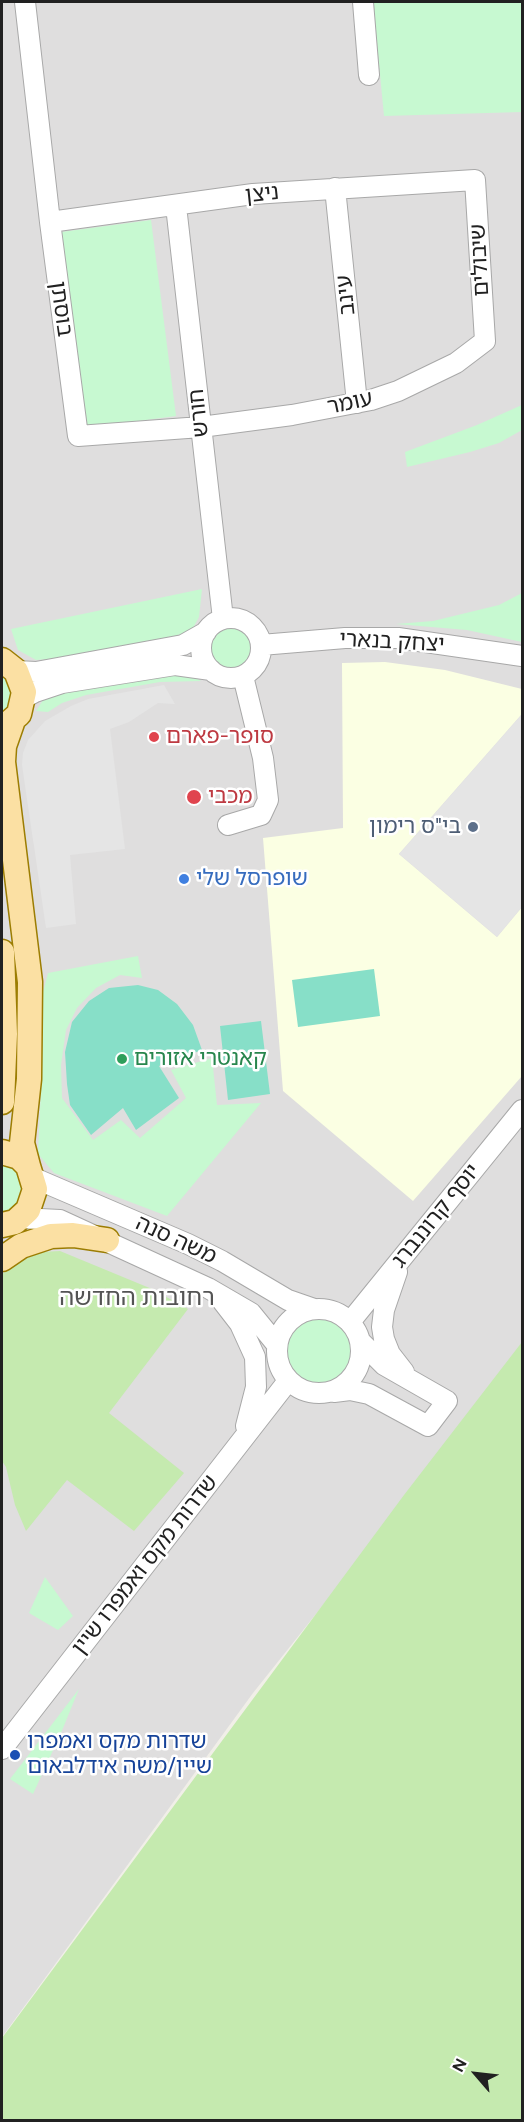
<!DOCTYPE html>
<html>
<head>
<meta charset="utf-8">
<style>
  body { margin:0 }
  #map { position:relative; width:524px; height:2122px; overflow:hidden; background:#f1efe8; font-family:Figtree,sans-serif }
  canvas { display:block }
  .frame { position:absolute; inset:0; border:3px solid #212121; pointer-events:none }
  .north { position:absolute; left:446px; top:2044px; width:60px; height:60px; -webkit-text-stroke:4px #fff; paint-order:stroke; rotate:298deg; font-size:16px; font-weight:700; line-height:24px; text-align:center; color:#212121 }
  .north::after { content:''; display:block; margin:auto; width:21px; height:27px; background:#212121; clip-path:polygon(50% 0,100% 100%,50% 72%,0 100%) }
</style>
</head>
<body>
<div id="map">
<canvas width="524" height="2122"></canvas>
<div class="frame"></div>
<div class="north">N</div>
</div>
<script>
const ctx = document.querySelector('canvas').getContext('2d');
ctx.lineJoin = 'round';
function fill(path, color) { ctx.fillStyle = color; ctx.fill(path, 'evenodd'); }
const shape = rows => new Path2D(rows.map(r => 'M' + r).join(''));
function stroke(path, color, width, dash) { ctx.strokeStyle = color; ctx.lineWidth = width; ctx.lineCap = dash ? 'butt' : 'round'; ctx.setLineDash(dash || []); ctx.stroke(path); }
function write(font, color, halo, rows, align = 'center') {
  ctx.font = font + ' Figtree,"Noto Sans Hebrew",sans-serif'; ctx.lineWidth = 5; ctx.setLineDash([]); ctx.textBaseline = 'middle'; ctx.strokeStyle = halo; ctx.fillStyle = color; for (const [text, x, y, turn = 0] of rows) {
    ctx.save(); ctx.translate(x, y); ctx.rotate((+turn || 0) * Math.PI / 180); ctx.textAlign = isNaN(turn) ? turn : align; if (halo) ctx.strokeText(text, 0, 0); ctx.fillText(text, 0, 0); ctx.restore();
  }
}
const residential = shape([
  [2,2,522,2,522,1343,406,1501,253,1693,2,2037]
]);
const education = shape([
  [385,662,445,670,522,689,522,714,399,854,497,937,522,907,522,1076,413,1201,283,1091,263,838,343,828,342,663]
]);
const grass = shape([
  [60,1251,152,1289,188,1309,109,1413,184,1473,134,1531,67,1480,26,1531,15,1505,6,1467,2,1461,2,1274,20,1261,42,1252],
  [522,1342,522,2120,2,2120,2,2038,404,1495]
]);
const park = shape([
  [373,2,522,2,522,112,384,116],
  [151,220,176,416,86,428,61,232],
  [522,405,522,430,499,443,470,452,407,467,405,452,477,425],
  [202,589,199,617,192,630,175,636,62,658,36,660,18,650,11,629],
  [522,593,522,642,467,630,396,624,433,621,499,605],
  '207 648a24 24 0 1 1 48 0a24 24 0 1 1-48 0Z',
  [164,670,193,676,201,681,160,682,86,695,62,703,48,712,36,711,50,689],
  [2,672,9,680,14,700,2,719],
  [138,956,142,978,120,975,96,988,77,1008,66,1030,61,1065,62,1098,93,1140,121,1120,140,1138,186,1098,171,1070,212,1058,217,1105,261,1103,167,1216,54,1173,38,1154,41,1088,40,1004,48,973],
  [2,1162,17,1169,25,1186,15,1209,2,1215],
  '284 1351a35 35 0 1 1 70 0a35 35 0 1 1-70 0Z',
  [45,1577,73,1616,58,1630,29,1613],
  [79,1689,61,1733,33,1794,10,1779]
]);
const pitch = shape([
  [374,969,380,1016,298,1027,292,980],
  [138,985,158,990,177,1004,193,1025,202,1050,159,1066,179,1098,136,1130,123,1108,91,1135,70,1105,67,1084,65,1052,72,1022,89,1001,109,988],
  [261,1021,270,1094,228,1100,220,1026]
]);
const parking = shape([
  [164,685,175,704,158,703,129,722,110,729,125,849,70,855,76,924,46,928,22,765,23,753,28,740,45,721,71,706,88,699],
  [522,714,522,795,520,797,522,800,522,907,497,937,399,854]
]);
const minor = shape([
  [25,2,50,222,78,436,201,427,292,415,371,400,398,391,456,363,485,341,475,180,253,194,50,222],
  [363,2,369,75],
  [335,188,357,403],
  [176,206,223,619],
  '201 648a30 30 0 1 1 60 0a30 30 0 1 1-60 0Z',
  [261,645,345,638,398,638,522,656],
  [16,671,36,672,183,645,206,632],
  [24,698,35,692,62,683,175,665,211,670],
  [228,825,261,815,268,800,263,758,243,676],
  [34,1178,188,1244,222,1261,288,1300,314,1309],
  [20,1218,60,1220,208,1288,251,1313,277,1345],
  [397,1272,384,1310,382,1327,384,1339,390,1354,404,1372],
  [223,1302,240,1324,255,1357,256,1387,246,1426],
  '277 1351a42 42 0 1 1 84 0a42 42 0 1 1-84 0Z',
  [350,1322,522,1110],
  [334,1392,350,1390,369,1394,428,1426,447,1401,384,1365,361,1342],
  [2,1749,288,1381]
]);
const major = shape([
  [2,660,16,671,24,692,19,714,2,729],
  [12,723,4,746,3,762,30,982,29,1079,22,1143,28,1166],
  [2,952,5,1034,2,1102],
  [2,1152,19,1157,28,1166,35,1189,28,1210,15,1222,2,1225],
  [2,1259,21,1246,51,1236,73,1235,107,1240]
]);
const markers = [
  [154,737,6,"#e0444e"],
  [194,797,8,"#e0444e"],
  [473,827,6,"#5c6f8a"],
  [184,879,6,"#3f7fe0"],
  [122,1059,6,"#2e9e5b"],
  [15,1755,6,"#1a4fb4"]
];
const streetNames = [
  ["ניצן",262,194,-6],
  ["שיבולים",480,260,-93],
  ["עינב",346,295,-96],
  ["בוסתן",61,309,82],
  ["עומר",350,403,-12],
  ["חורש",199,413,-96],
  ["יצחק בנארי",392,642,3],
  ["יוסף קרוננברג",436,1216,-51],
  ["משה סנה",176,1240,25],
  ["שדרות מקס ואמפרו שיין",145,1565,-52]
];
const healthNames = [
  ["סופר-פארם",166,737],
  ["מכבי",208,797]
];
const serviceNames = [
  ["בי\"ס רימון",461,827]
];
const shopNames = [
  ["שופרסל שלי",196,879]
];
const leisureNames = [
  ["קאנטרי אזורים",134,1059]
];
const transitNames = [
  ["שדרות מקס ואמפרו",27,1742],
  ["שיין/משה אידלבאום",27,1767]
];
const neighbourhoodNames = [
  ["רחובות החדשה",137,1298]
];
fill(residential, '#dfdede');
fill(education, '#fbffe3');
fill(grass, '#c5eaaf');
fill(park, '#c7f9d1');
fill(pitch, '#87dfc8');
fill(parking, '#e5e5e5');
stroke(minor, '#a8a8a8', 22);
stroke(major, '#9c7d02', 27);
stroke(minor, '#fff', 20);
stroke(major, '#fbe0a3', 24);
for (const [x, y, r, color] of markers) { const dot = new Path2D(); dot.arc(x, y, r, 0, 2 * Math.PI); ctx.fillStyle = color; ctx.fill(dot); stroke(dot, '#fff', 2); }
write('22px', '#212121', '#fff', streetNames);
write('22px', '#be3a42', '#fff', healthNames, 'left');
write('22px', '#4e5e75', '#fff', serviceNames, 'right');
write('22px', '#366cbe', '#fff', shopNames, 'left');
write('22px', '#27864d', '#fff', leisureNames, 'left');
write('22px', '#164399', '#fff', transitNames, 'left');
write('24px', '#545454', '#fff', neighbourhoodNames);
</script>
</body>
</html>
